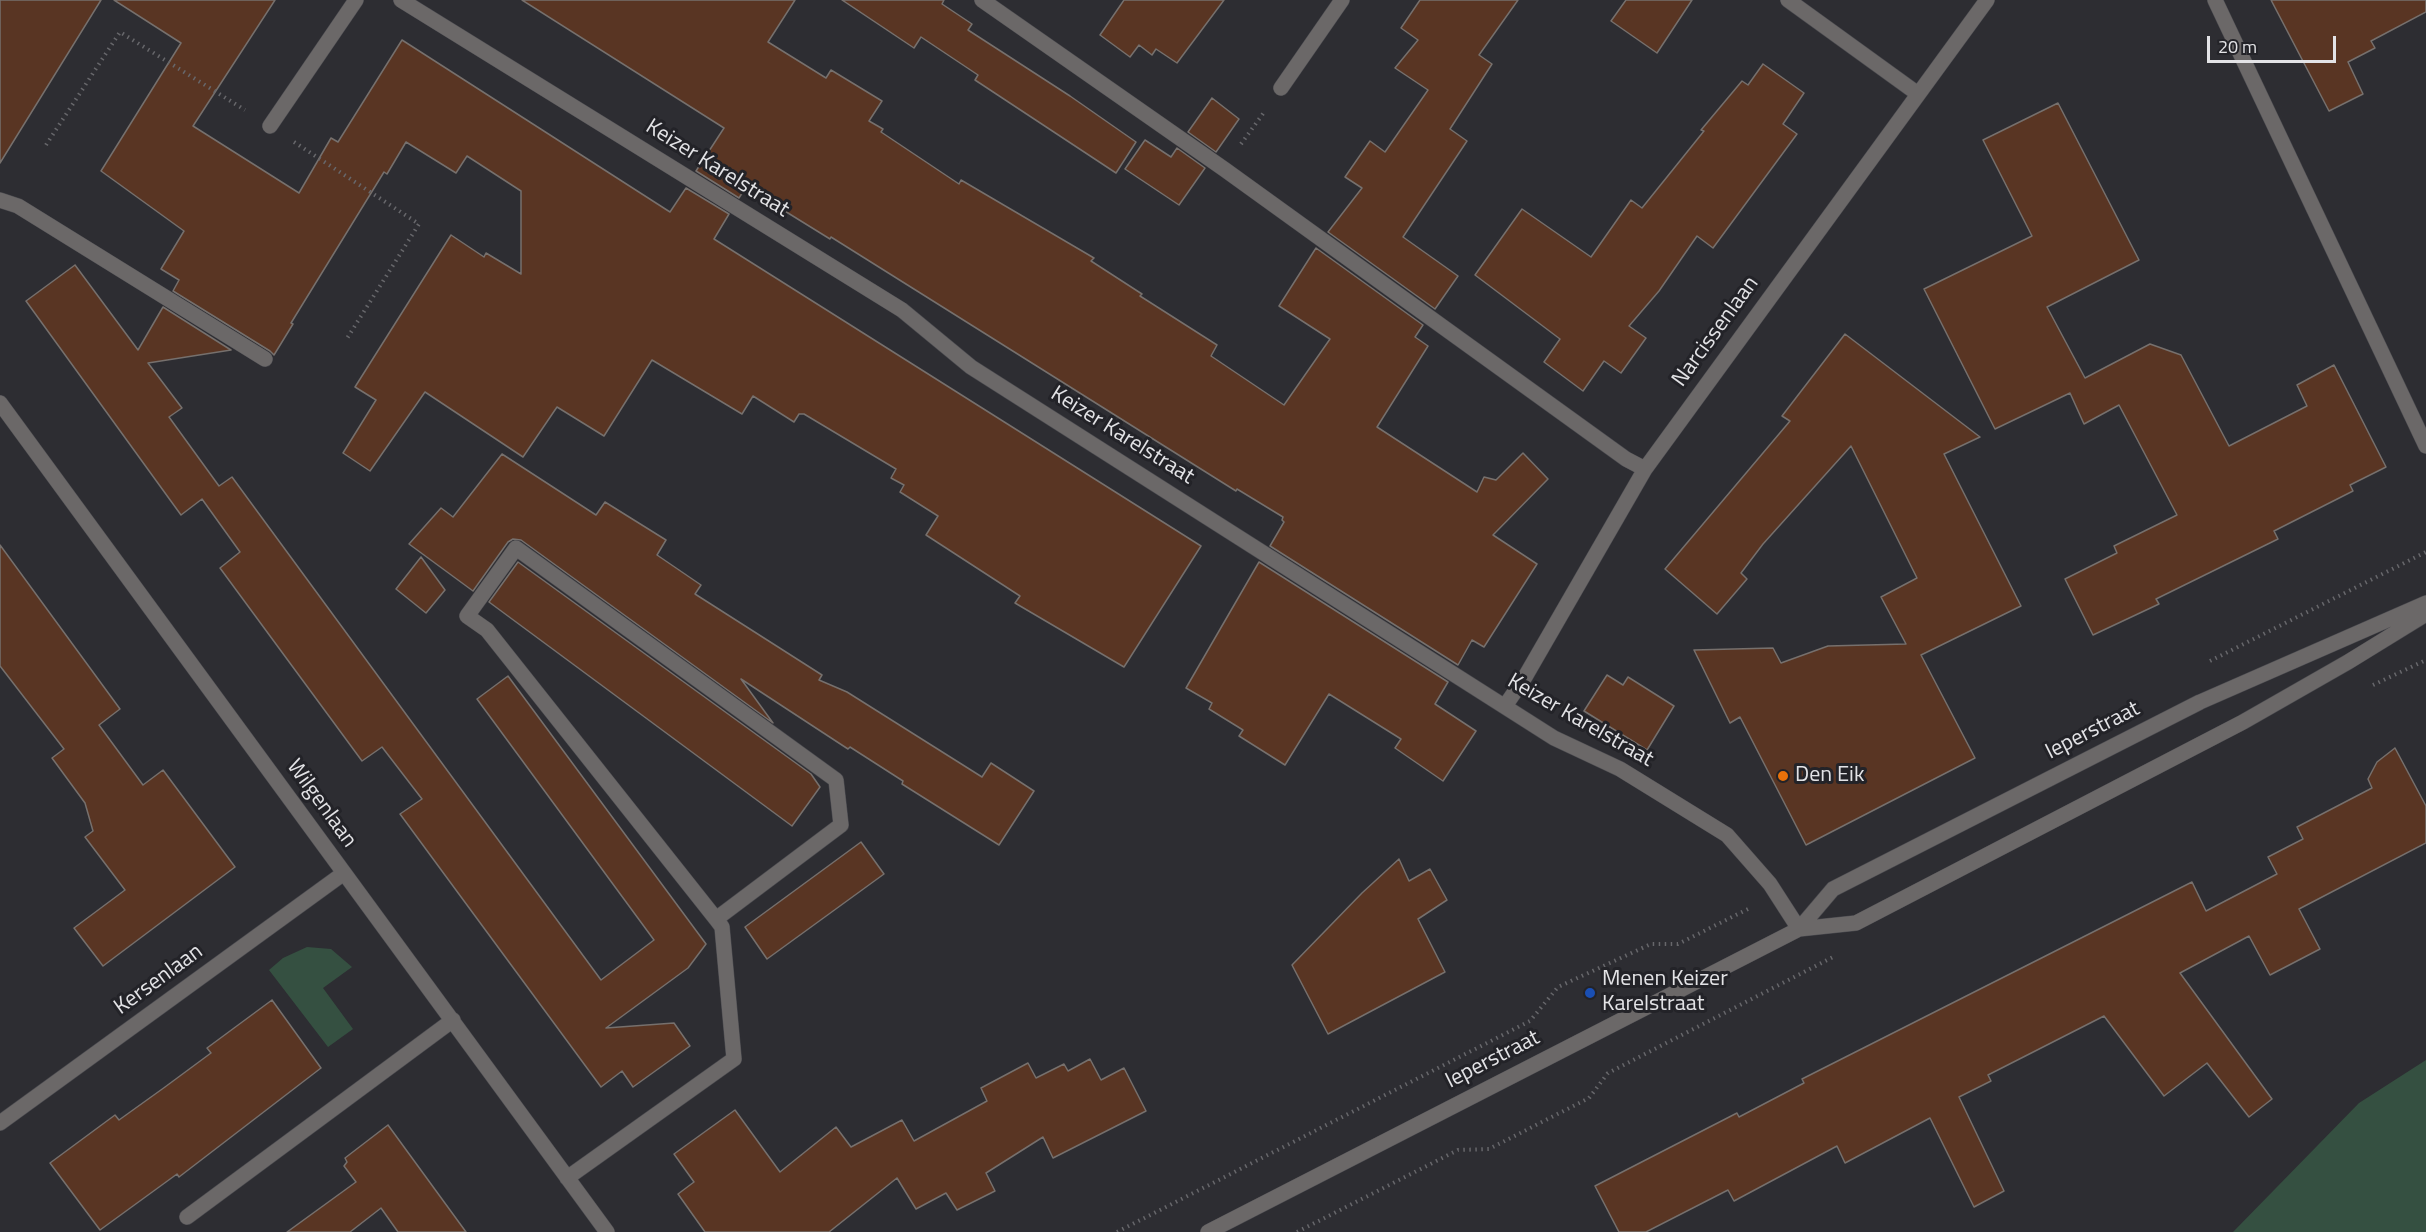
<!DOCTYPE html>
<html>
<head>
<meta charset="utf-8">
<style>
  body { margin:0 }
  #map { position:relative; width:2426px; height:1232px; overflow:hidden; background:#2d2d32; font-family:"Titillium Web",sans-serif }
  canvas { display:block }
  .scale { position:absolute; left:2207px; top:36px; width:129px; height:27px; box-sizing:border-box; border:3px solid #e3e3e6; border-top:0; padding-left:8px; font-size:18px; line-height:21px; white-space:nowrap; color:#e3e3e6; -webkit-text-stroke:4px #232328; paint-order:stroke }
</style>
</head>
<body>
<div id="map">
<canvas width="2426" height="1232"></canvas>
<div class="scale">20 m</div>
</div>
<script>
const ctx = document.querySelector('canvas').getContext('2d');
ctx.lineJoin = 'round';
function fill(path, color) { ctx.fillStyle = color; ctx.fill(path, 'evenodd'); }
const shape = rows => new Path2D(rows.map(r => 'M' + r).join(''));
function stroke(path, color, width, dash) { ctx.strokeStyle = color; ctx.lineWidth = width; ctx.lineCap = dash ? 'butt' : 'round'; ctx.setLineDash(dash || []); ctx.stroke(path); }
function write(font, color, halo, rows, align = 'center') {
  ctx.font = font + ' "Titillium Web",sans-serif'; ctx.lineWidth = 6; ctx.setLineDash([]); ctx.textBaseline = 'middle'; ctx.strokeStyle = halo; ctx.fillStyle = color; for (const [text, x, y, turn = 0] of rows) {
    ctx.save(); ctx.translate(x, y); ctx.rotate((+turn || 0) * Math.PI / 180); ctx.textAlign = isNaN(turn) ? turn : align; if (halo) ctx.strokeText(text, 0, 0); ctx.fillText(text, 0, 0); ctx.restore();
  }
}
const green = shape([
  [307,947,331,949,352,967,323,988,353,1029,328,1047,269,970,283,958],
  [2426,1060,2426,1232,2233,1232,2359,1103]
]);
const building = shape([
  [0,0,101,0,0,163,0,0],
  [114,0,275,0,193,126,299,193,331,138,338,142,402,40,670,212,686,188,729,214,714,239,1201,546,1124,667,1015,603,1020,596,926,535,938,516,900,492,904,485,891,478,896,469,804,414,799,414,794,422,753,396,742,414,652,360,604,436,557,407,523,457,425,392,370,471,343,453,376,400,355,387,451,235,484,257,486,253,521,274,521,191,467,156,456,173,406,142,387,174,384,172,291,323,293,324,274,355,270,351,173,291,179,280,161,269,184,231,101,171,181,43,114,0],
  [522,0,795,0,768,42,826,78,831,70,882,101,869,121,883,129,881,132,959,184,961,180,1094,258,1091,261,1142,294,1140,296,1217,345,1211,356,1284,405,1330,339,1279,306,1316,248,1423,325,1415,337,1428,346,1377,427,1477,492,1484,477,1496,480,1523,453,1548,479,1493,535,1537,564,1484,647,1472,640,1458,665,1270,546,1284,522,1282,520,1283,517,1237,489,1236,491,831,237,830,239,746,187,739,198,696,171,724,128,522,0],
  [842,0,944,0,942,4,972,24,968,30,1070,96,1136,142,1116,173,975,80,978,75,921,37,914,48,842,0],
  [1124,0,1224,0,1177,63,1156,49,1152,55,1139,45,1130,57,1100,35,1124,0],
  [1420,0,1518,0,1479,55,1492,64,1450,129,1467,141,1403,237,1458,276,1435,309,1328,232,1362,188,1345,177,1370,141,1385,152,1428,90,1395,68,1418,40,1401,28,1420,0],
  [1626,0,1692,0,1657,53,1611,21,1626,0],
  [2271,0,2426,0,2426,12,2371,41,2375,48,2348,62,2363,94,2329,111,2271,0],
  [1763,64,1804,93,1783,124,1797,134,1713,248,1697,236,1659,291,1629,326,1646,338,1621,373,1604,361,1583,391,1544,362,1560,339,1475,275,1522,209,1591,257,1631,200,1642,208,1704,131,1701,130,1742,81,1748,85,1763,64],
  [1212,98,1239,119,1216,152,1188,132,1212,98],
  [2058,103,2139,260,2047,307,2085,378,2150,344,2181,355,2229,446,2307,406,2297,385,2334,365,2386,467,2350,485,2353,491,2274,531,2278,539,2156,599,2159,604,2093,635,2065,579,2117,553,2114,546,2177,515,2119,405,2084,424,2070,393,1995,429,1924,289,2032,236,1983,140,2058,103],
  [1145,140,1171,157,1177,148,1205,168,1179,205,1125,169,1145,140],
  [75,265,138,350,163,307,231,350,148,363,182,408,169,417,219,486,232,477,601,980,654,940,477,699,508,676,706,944,688,968,606,1028,674,1023,690,1046,633,1087,622,1071,601,1087,400,814,422,799,382,747,362,761,220,568,240,552,202,499,181,515,26,301,75,265],
  [1845,334,1980,437,1944,454,2021,606,1921,655,1975,758,1806,845,1740,717,1730,723,1694,650,1773,648,1781,663,1828,646,1906,644,1881,597,1917,578,1851,446,1763,544,1741,573,1747,579,1717,614,1665,569,1790,421,1782,416,1845,334],
  [502,454,596,515,605,502,666,540,657,555,701,585,695,594,822,675,819,680,847,692,982,777,991,763,1034,791,999,845,902,784,903,781,850,747,848,749,741,679,773,723,521,540,513,539,508,542,473,591,409,544,441,508,453,517,502,454],
  [0,545,120,709,99,725,143,785,163,770,235,867,103,966,74,928,125,890,85,837,93,831,85,803,52,758,64,749,0,666,0,545],
  [421,557,445,590,426,613,396,589,421,557],
  [518,562,811,774,820,787,792,826,489,602,518,562],
  [1259,562,1448,682,1435,704,1476,731,1443,781,1395,748,1401,739,1329,694,1285,765,1239,736,1243,730,1209,709,1212,703,1186,688,1259,562],
  [1607,675,1623,685,1628,677,1674,706,1647,750,1584,711,1607,675],
  [2395,748,2426,806,2426,843,2299,909,2320,949,2270,975,2249,936,2180,973,2272,1099,2249,1117,2207,1063,2164,1096,2104,1016,1988,1075,1991,1081,1959,1097,2004,1191,1974,1207,1930,1118,1845,1163,1837,1146,1734,1201,1728,1190,1646,1232,1619,1232,1595,1186,1737,1113,1739,1117,1804,1083,1802,1079,2192,882,2206,911,2277,874,2268,857,2303,839,2297,827,2372,788,2368,779,2377,762,2395,748],
  [861,842,884,874,767,959,745,927,861,842],
  [1399,859,1409,881,1430,869,1447,900,1418,919,1445,972,1328,1034,1292,965,1362,893,1399,859],
  [272,1000,321,1068,179,1177,177,1174,100,1230,50,1163,115,1115,119,1120,165,1087,211,1053,207,1048,272,1000],
  [1090,1059,1101,1080,1124,1068,1146,1111,1053,1158,1043,1137,986,1173,995,1191,957,1210,946,1193,916,1209,897,1178,829,1232,705,1232,678,1194,694,1182,674,1154,735,1110,780,1172,836,1127,851,1147,902,1120,914,1141,987,1101,981,1088,1028,1063,1036,1078,1064,1064,1068,1071,1090,1059],
  [388,1125,466,1232,398,1232,381,1208,350,1232,287,1232,356,1182,344,1166,347,1162,345,1158,388,1125]
]);
const path = shape([
  [294,142,419,224,346,340],
  [1241,144,1265,111],
  [46,145,120,32,245,110],
  [2210,661,2426,552],
  [2373,685,2426,660],
  [1117,1232,1530,1021,1558,987,1651,944,1678,944,1750,908],
  [1297,1232,1458,1150,1489,1149,1589,1098,1608,1073,1833,957]
]);
const minor = shape([
  [401,0,902,310,971,367,1554,738,1620,769,1727,835,1770,884,1799,929],
  [982,0,1224,169,1626,459,1645,469],
  [1788,0,1918,94],
  [2215,0,2426,446],
  [1281,88,1342,0],
  [270,126,356,0],
  [0,200,18,206,265,359],
  [0,403,607,1232],
  [1505,706,1525,677,1645,469,1987,0],
  [1799,929,1833,889,2200,702,2426,603],
  [0,1123,344,873],
  [567,1178,734,1059,722,927,716,919,487,630,467,616,516,548,836,780,841,825,716,919],
  [187,1217,453,1020],
  [1208,1232,1799,929,1856,923,2243,722,2348,662,2426,614]
]);
const markers = [
  [1783,776,6,"#e8710a"],
  [1590,993,6,"#1a4fb4"]
];
const streetNames = [
  ["Keizer Karelstraat",717,169,32],
  ["Narcissenlaan",1716,332,-54],
  ["Keizer Karelstraat",1122,436,32],
  ["Keizer Karelstraat",1580,721,30],
  ["Ieperstraat",2093,731,-27],
  ["Wilgenlaan",321,804,54],
  ["Kersenlaan",159,980,-36],
  ["Ieperstraat",1493,1060,-27]
];
const poiNames = [
  ["Den Eik",1795,776],
  ["Menen Keizer",1602,980],
  ["Karelstraat",1602,1005]
];
fill(green, '#355041');
fill(building, '#593523');
stroke(building, '#76706d', 1.5);
stroke(minor, '#4a4a4f', 16);
stroke(path, '#67676b', 4, [1.5, 4.5]);
stroke(minor, '#6b6868', 15);
for (const [x, y, r, color] of markers) { const dot = new Path2D(); dot.arc(x, y, r, 0, 2 * Math.PI); ctx.fillStyle = color; ctx.fill(dot); stroke(dot, '#232328', 2); }
write('22px', '#e3e3e6', '#232328', streetNames);
write('22px', '#e3e3e6', '#232328', poiNames, 'left');
</script>
</body>
</html>
